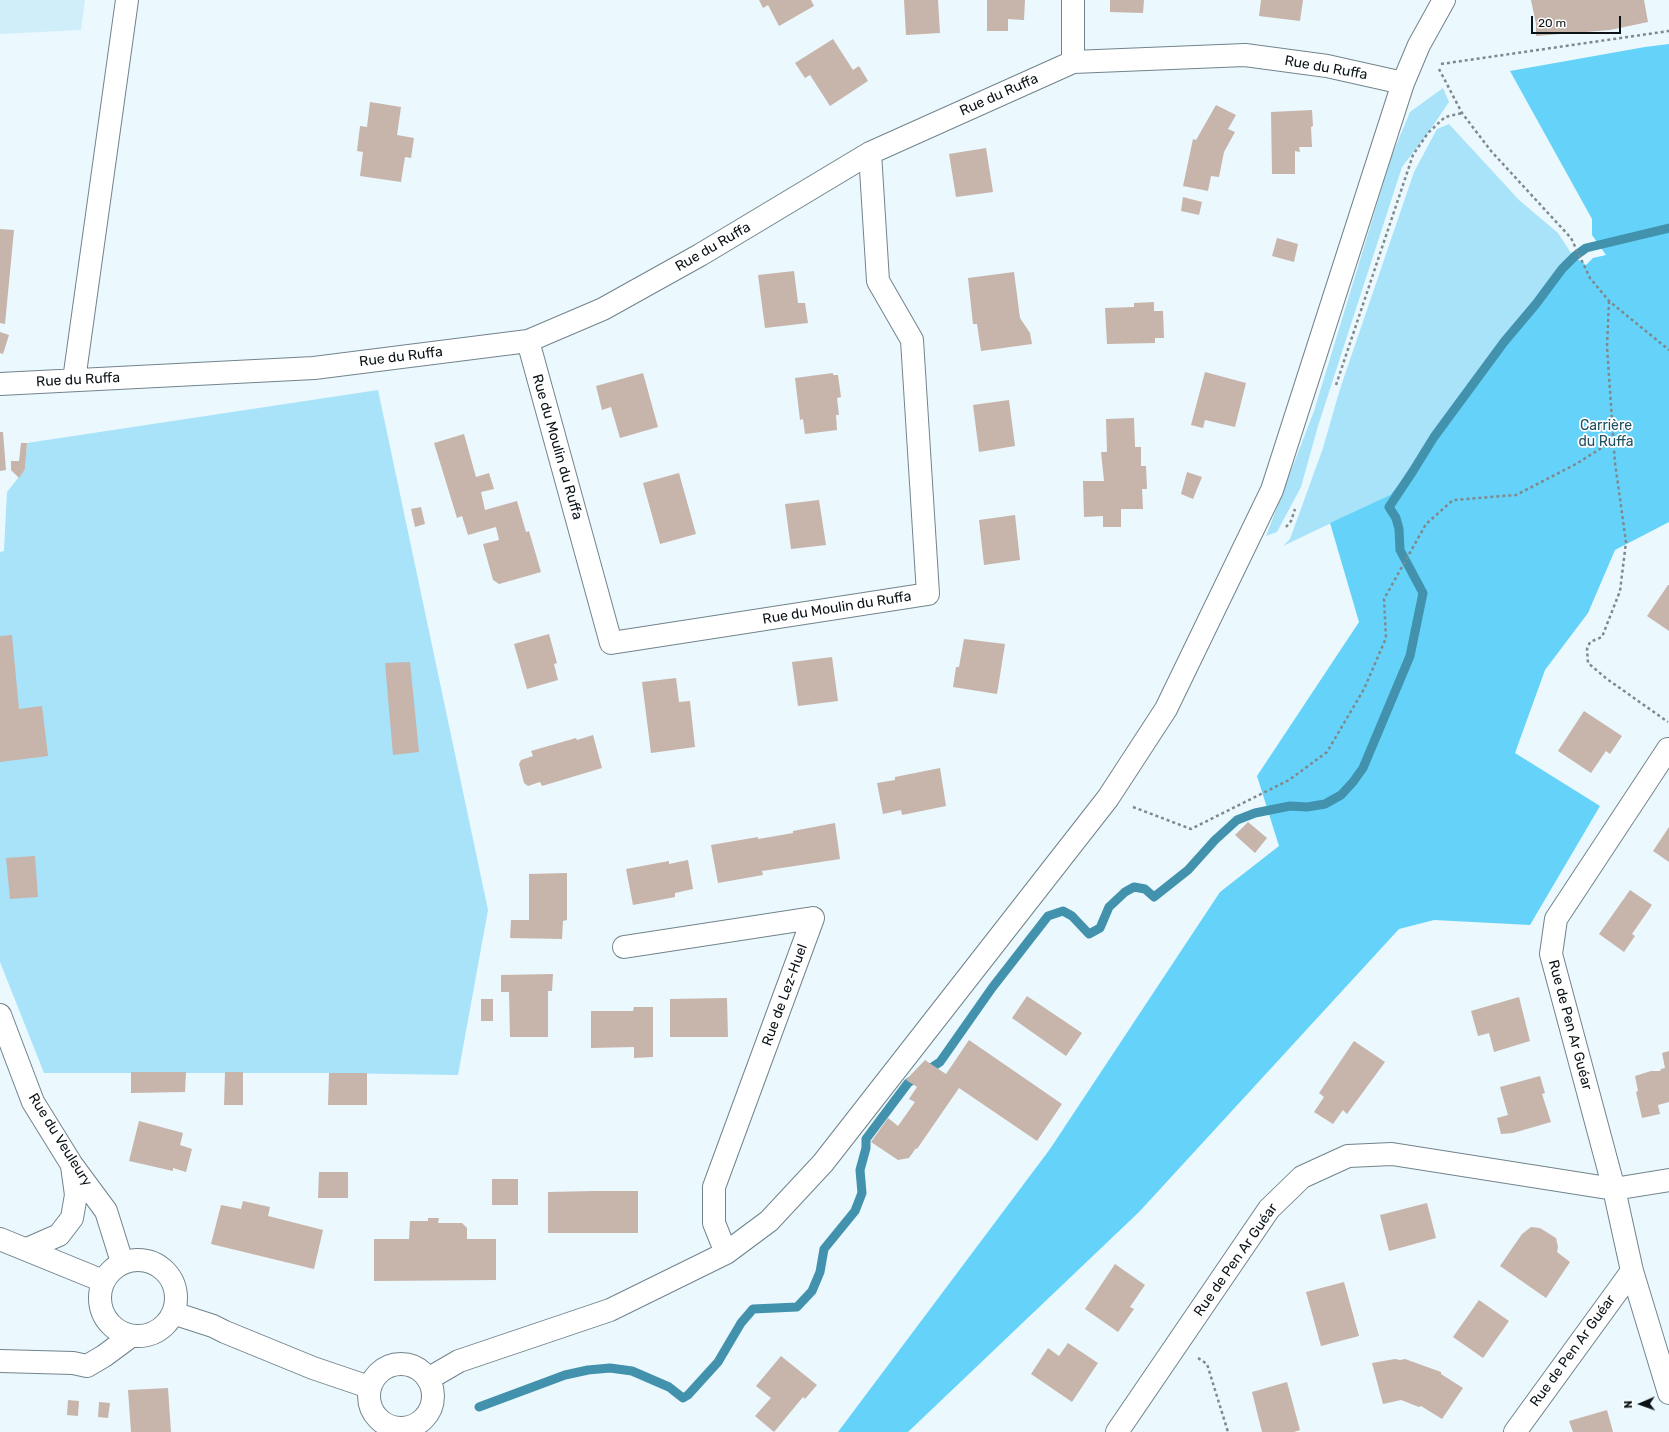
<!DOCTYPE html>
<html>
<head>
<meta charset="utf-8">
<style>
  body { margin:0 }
  #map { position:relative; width:1669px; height:1432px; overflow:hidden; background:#ebf8fd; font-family:Rubik,sans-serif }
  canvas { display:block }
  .north { position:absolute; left:1621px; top:1384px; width:40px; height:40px; -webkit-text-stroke:3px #fff; paint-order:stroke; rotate:268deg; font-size:11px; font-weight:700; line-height:16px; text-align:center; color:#0b1316 }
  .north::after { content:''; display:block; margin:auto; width:14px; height:18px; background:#0b1316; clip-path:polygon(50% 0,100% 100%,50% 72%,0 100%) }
  .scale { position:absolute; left:1531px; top:16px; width:90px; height:18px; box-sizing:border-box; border:2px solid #0b1316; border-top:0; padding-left:5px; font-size:12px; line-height:14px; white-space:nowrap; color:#0b1316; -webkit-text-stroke:3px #fff; paint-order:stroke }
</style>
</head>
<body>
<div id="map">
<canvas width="1669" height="1432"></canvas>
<div class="north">N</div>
<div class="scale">20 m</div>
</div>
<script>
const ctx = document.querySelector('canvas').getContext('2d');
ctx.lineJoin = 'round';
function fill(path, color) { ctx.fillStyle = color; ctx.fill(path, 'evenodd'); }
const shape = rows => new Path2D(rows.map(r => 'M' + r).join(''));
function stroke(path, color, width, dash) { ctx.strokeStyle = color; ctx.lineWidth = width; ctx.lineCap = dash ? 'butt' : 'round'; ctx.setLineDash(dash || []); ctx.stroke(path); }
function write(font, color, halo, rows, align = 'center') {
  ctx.font = font + ' Rubik,sans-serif'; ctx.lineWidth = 3.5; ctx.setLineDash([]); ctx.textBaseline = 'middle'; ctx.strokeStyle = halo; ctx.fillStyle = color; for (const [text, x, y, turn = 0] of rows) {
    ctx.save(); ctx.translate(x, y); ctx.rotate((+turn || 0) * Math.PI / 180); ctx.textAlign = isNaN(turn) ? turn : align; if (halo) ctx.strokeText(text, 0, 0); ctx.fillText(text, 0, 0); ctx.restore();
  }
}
const built = shape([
  [0,0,85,0,81,30,0,34]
]);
const green = shape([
  [1443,88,1449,102,1428,133,1402,167,1318,426,1301,487,1277,532,1266,536,1314,411,1392,155,1410,112],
  [1449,124,1519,200,1558,233,1573,256,1553,277,1511,328,1462,396,1436,428,1412,468,1390,495,1283,546,1290,539,1323,448,1340,389,1414,172,1437,129],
  [378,390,488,910,458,1075,329,1073,44,1073,0,962,0,552,4,551,7,492,25,469,27,443]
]);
const forest = shape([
  [1669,44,1669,522,1615,550,1588,613,1545,670,1515,753,1600,806,1530,925,1434,920,1399,929,1139,1212,908,1432,838,1432,1050,1149,1220,892,1279,846,1257,776,1359,622,1330,523,1390,495,1412,468,1436,428,1462,396,1511,328,1553,277,1573,256,1586,265,1593,258,1606,255,1592,235,1592,219,1510,71,1645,47]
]);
const stream = shape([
  [479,1407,565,1375,588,1370,610,1368,632,1371,669,1387,683,1398,688,1395,718,1362,741,1323,753,1309,797,1307,812,1291,820,1272,824,1249,855,1211,862,1193,860,1170,866,1148,866,1139,908,1083,940,1062,992,988,1048,916,1063,911,1072,916,1089,934,1100,928,1109,907,1125,892,1134,887,1145,889,1154,897,1188,870,1215,840,1237,820,1255,813,1290,806,1307,807,1325,804,1341,795,1353,782,1363,768,1410,656,1423,593,1400,550,1399,529,1396,518,1389,507,1413,471,1434,437,1504,342,1536,304,1562,269,1575,256,1586,248,1669,228]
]);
const building = shape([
  [759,0,811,0,814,6,779,26,768,5,763,8],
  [904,0,938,0,940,33,906,35],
  [987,0,1025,0,1024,20,1008,19,1008,31,987,31],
  [1110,0,1144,0,1143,13,1110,12],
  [1261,0,1303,0,1300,21,1259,16],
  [1531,0,1644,0,1648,22,1610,30,1536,36,1536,24],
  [833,39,853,70,859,66,868,81,830,106,810,75,805,78,795,63],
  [370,102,401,107,397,135,414,138,411,158,405,157,401,182,360,176,363,152,357,151,360,126,367,127],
  [1216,105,1236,115,1228,129,1235,132,1224,152,1219,177,1211,176,1208,191,1183,186,1193,139,1196,140],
  [1312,110,1313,126,1311,127,1312,147,1299,147,1300,152,1295,151,1295,174,1272,174,1271,112],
  [986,148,993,192,956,197,949,154],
  [1183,197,1202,202,1199,215,1181,211],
  [0,229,14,230,5,324,0,323],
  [1277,238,1298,244,1294,262,1272,256],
  [794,271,798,303,805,303,808,323,765,328,758,275],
  [1014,272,1020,318,1030,333,1032,344,981,351,977,324,973,324,968,278],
  [1154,302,1154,311,1163,311,1164,338,1155,338,1155,343,1107,344,1105,308,1134,307,1134,303],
  [0,332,9,335,3,354,0,353],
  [1205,372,1246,383,1235,427,1205,420,1203,428,1191,425],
  [643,373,658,427,620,438,611,407,602,410,596,386],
  [833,373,833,375,838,375,841,397,837,398,839,415,836,415,837,430,805,434,803,419,800,420,795,378],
  [1009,400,1015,446,979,452,973,405],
  [1134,418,1135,447,1141,447,1141,466,1146,466,1147,489,1142,489,1143,509,1121,509,1121,527,1103,527,1103,516,1084,517,1083,481,1104,481,1101,452,1107,452,1106,419],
  [0,432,3,432,6,470,0,471],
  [464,434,476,477,489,473,494,489,481,492,485,510,517,501,526,532,529,531,541,572,499,584,493,580,483,544,499,540,496,527,468,535,462,516,457,518,434,443],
  [21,443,27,443,25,469,19,478,11,470,11,461,19,461],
  [1187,472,1202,477,1193,499,1181,494],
  [679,473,696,534,660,544,643,483],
  [819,500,826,545,791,549,785,504],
  [421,507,425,524,415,527,411,509],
  [1015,515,1020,560,984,565,979,520],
  [1668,585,1669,585,1669,631,1647,616],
  [549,634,557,663,554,664,558,680,527,689,514,644],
  [12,635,19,709,42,706,48,756,0,762,0,636],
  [964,639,1005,644,997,694,953,687,956,667,959,667],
  [832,657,838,701,798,706,792,662],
  [410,662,419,752,393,755,385,663],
  [676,678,679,702,690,701,695,747,651,753,642,682],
  [1584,711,1622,736,1610,754,1606,751,1591,773,1558,751],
  [593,735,602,768,542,786,540,782,528,786,524,783,519,764,521,760,533,756,531,751,576,738,577,740],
  [940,768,946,806,902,815,901,810,883,814,877,783,895,780,895,777],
  [1248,822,1267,838,1255,853,1235,835],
  [835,823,840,859,762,871,763,875,718,883,711,845,758,837,758,839,776,836,793,833,793,831],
  [1669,827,1669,862,1653,851],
  [35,856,38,897,10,899,6,858],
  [688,860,693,889,675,893,675,897,633,905,626,869,669,861,669,864],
  [567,873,567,920,563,921,562,939,510,938,511,920,529,920,529,874],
  [1630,890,1652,905,1632,934,1635,936,1624,952,1599,934],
  [553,974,552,991,548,991,548,1037,510,1037,509,992,501,992,501,975],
  [1027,996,1082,1033,1066,1056,1012,1018],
  [1519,997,1530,1041,1494,1052,1489,1033,1478,1036,1471,1011],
  [727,998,728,1037,670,1037,670,999],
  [481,999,493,999,493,1021,481,1021],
  [634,1007,653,1007,653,1057,634,1058,634,1047,591,1048,591,1011,633,1011],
  [969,1040,1062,1104,1037,1141,959,1088,917,1149,916,1148,909,1158,898,1160,871,1142,888,1118,898,1126,915,1102,909,1099,917,1087,906,1080,925,1060,946,1074],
  [1354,1041,1385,1062,1347,1114,1343,1110,1333,1124,1314,1112,1324,1097,1319,1093],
  [1669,1051,1669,1102,1658,1105,1660,1114,1642,1118,1636,1092,1638,1091,1635,1076,1651,1071,1660,1071,1661,1069,1665,1068,1662,1053],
  [131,1072,186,1072,185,1092,131,1093],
  [225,1072,243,1072,243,1105,224,1105],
  [329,1073,367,1073,367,1105,328,1105],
  [1540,1076,1545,1093,1542,1094,1551,1122,1513,1133,1501,1134,1497,1118,1508,1115,1500,1087],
  [139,1121,183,1133,180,1145,192,1149,186,1172,173,1168,173,1171,129,1161],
  [319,1172,348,1172,348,1198,318,1198],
  [492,1179,518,1179,518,1205,492,1205],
  [594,1191,638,1191,638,1233,548,1233,548,1192],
  [243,1201,270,1207,268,1216,323,1230,314,1269,211,1244,221,1205,241,1209],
  [1427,1203,1436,1238,1389,1251,1380,1215],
  [428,1218,439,1218,438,1223,462,1223,467,1228,467,1239,496,1239,496,1280,374,1281,374,1239,409,1239,410,1221,428,1221],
  [1531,1227,1540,1228,1556,1238,1558,1247,1557,1252,1570,1262,1546,1298,1500,1266,1522,1234],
  [1115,1264,1145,1285,1130,1307,1134,1309,1118,1332,1085,1309],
  [1344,1282,1359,1336,1321,1346,1306,1292],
  [1479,1300,1509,1321,1483,1358,1453,1337],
  [1068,1343,1098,1363,1072,1402,1031,1374,1048,1348,1059,1356],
  [781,1356,817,1385,805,1399,803,1397,774,1432,755,1416,771,1398,756,1386],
  [1395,1359,1400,1360,1405,1359,1441,1372,1441,1374,1463,1388,1442,1419,1421,1406,1419,1407,1401,1400,1383,1404,1372,1363],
  [1287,1382,1300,1430,1294,1432,1262,1432,1252,1392],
  [168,1388,171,1432,131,1432,128,1390],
  [68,1400,79,1401,78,1416,67,1415],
  [99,1402,110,1403,108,1418,98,1417],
  [1607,1410,1613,1432,1573,1432,1569,1421]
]);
const path = shape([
  [1441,64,1669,31],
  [1439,69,1462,113,1491,151,1571,238,1590,278,1609,301,1669,350],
  [1609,301,1607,347,1615,463,1626,542,1620,591,1602,637,1590,642,1587,649,1588,663,1607,679,1668,722],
  [1336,385,1413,155,1428,133,1445,117,1462,113],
  [1286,527,1291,521,1295,509],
  [1133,807,1191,829,1289,780,1327,752,1364,689,1386,638,1384,599,1426,524,1453,500,1516,495,1576,464,1614,440],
  [1198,1358,1207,1364,1228,1432]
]);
const minor = shape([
  [1073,62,1073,0],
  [528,341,611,643,928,594,912,340,878,281,870,153],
  [74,380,127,0],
  [0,384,314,368,528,341,603,309,700,255,870,153,1073,62,1245,55,1327,66,1403,83],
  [1669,750,1668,749,1556,919,1551,954,1614,1189,1632,1271,1669,1393],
  [624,947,813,918,714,1187,714,1223,726,1253],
  [0,1015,33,1102,72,1165,106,1211,122,1262],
  [27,1249,59,1235,72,1218,76,1195,72,1166],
  [0,1361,73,1363,87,1366,104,1356,131,1336],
  [428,1379,459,1361,610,1310,726,1253,769,1221,823,1163,1108,798,1166,709,1272,490,1403,83,1419,45,1444,0],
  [1117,1432,1269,1209,1302,1177,1348,1156,1392,1154,1614,1189,1669,1180],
  [1515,1432,1632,1271]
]);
const tertiary = shape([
  [0,1239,103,1281],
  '100 1298a38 38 0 1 1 76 0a38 38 0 1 1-76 0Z',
  [173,1313,213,1326,225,1332,313,1368,369,1387],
  '369 1396a32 32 0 1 1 64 0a32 32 0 1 1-64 0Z'
]);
const streetNames = [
  ["Rue du Ruffa",1326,68,10],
  ["Rue du Ruffa",999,95,-24],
  ["Rue du Ruffa",713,247,-30],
  ["Rue du Ruffa",401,357,-7],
  ["Rue du Ruffa",78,380,-3],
  ["Rue du Moulin du Ruffa",557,447,74],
  ["Rue du Moulin du Ruffa",837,608,-9],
  ["Rue de Lez-Huel",785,995,-70],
  ["Rue de Pen Ar Guéar",1570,1025,75],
  ["Rue du Veuleury",60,1140,58],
  ["Rue de Pen Ar Guéar",1236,1260,-55],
  ["Rue de Pen Ar Guéar",1573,1351,-54]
];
const parkNames = [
  ["Carrière",1606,426],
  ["du Ruffa",1606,442]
];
fill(built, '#d0eefa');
fill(green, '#a8e3fa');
fill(forest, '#65d3f9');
stroke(stream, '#4292ad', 9);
fill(building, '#c7b4ab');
stroke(minor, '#71848c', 24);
stroke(tertiary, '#71848c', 24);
stroke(path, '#7f898d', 2.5, [3, 3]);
stroke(minor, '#fff', 22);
stroke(tertiary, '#fff', 22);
write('14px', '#0b1316', '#fff', streetNames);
write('14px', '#215060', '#fff', parkNames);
</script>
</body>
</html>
